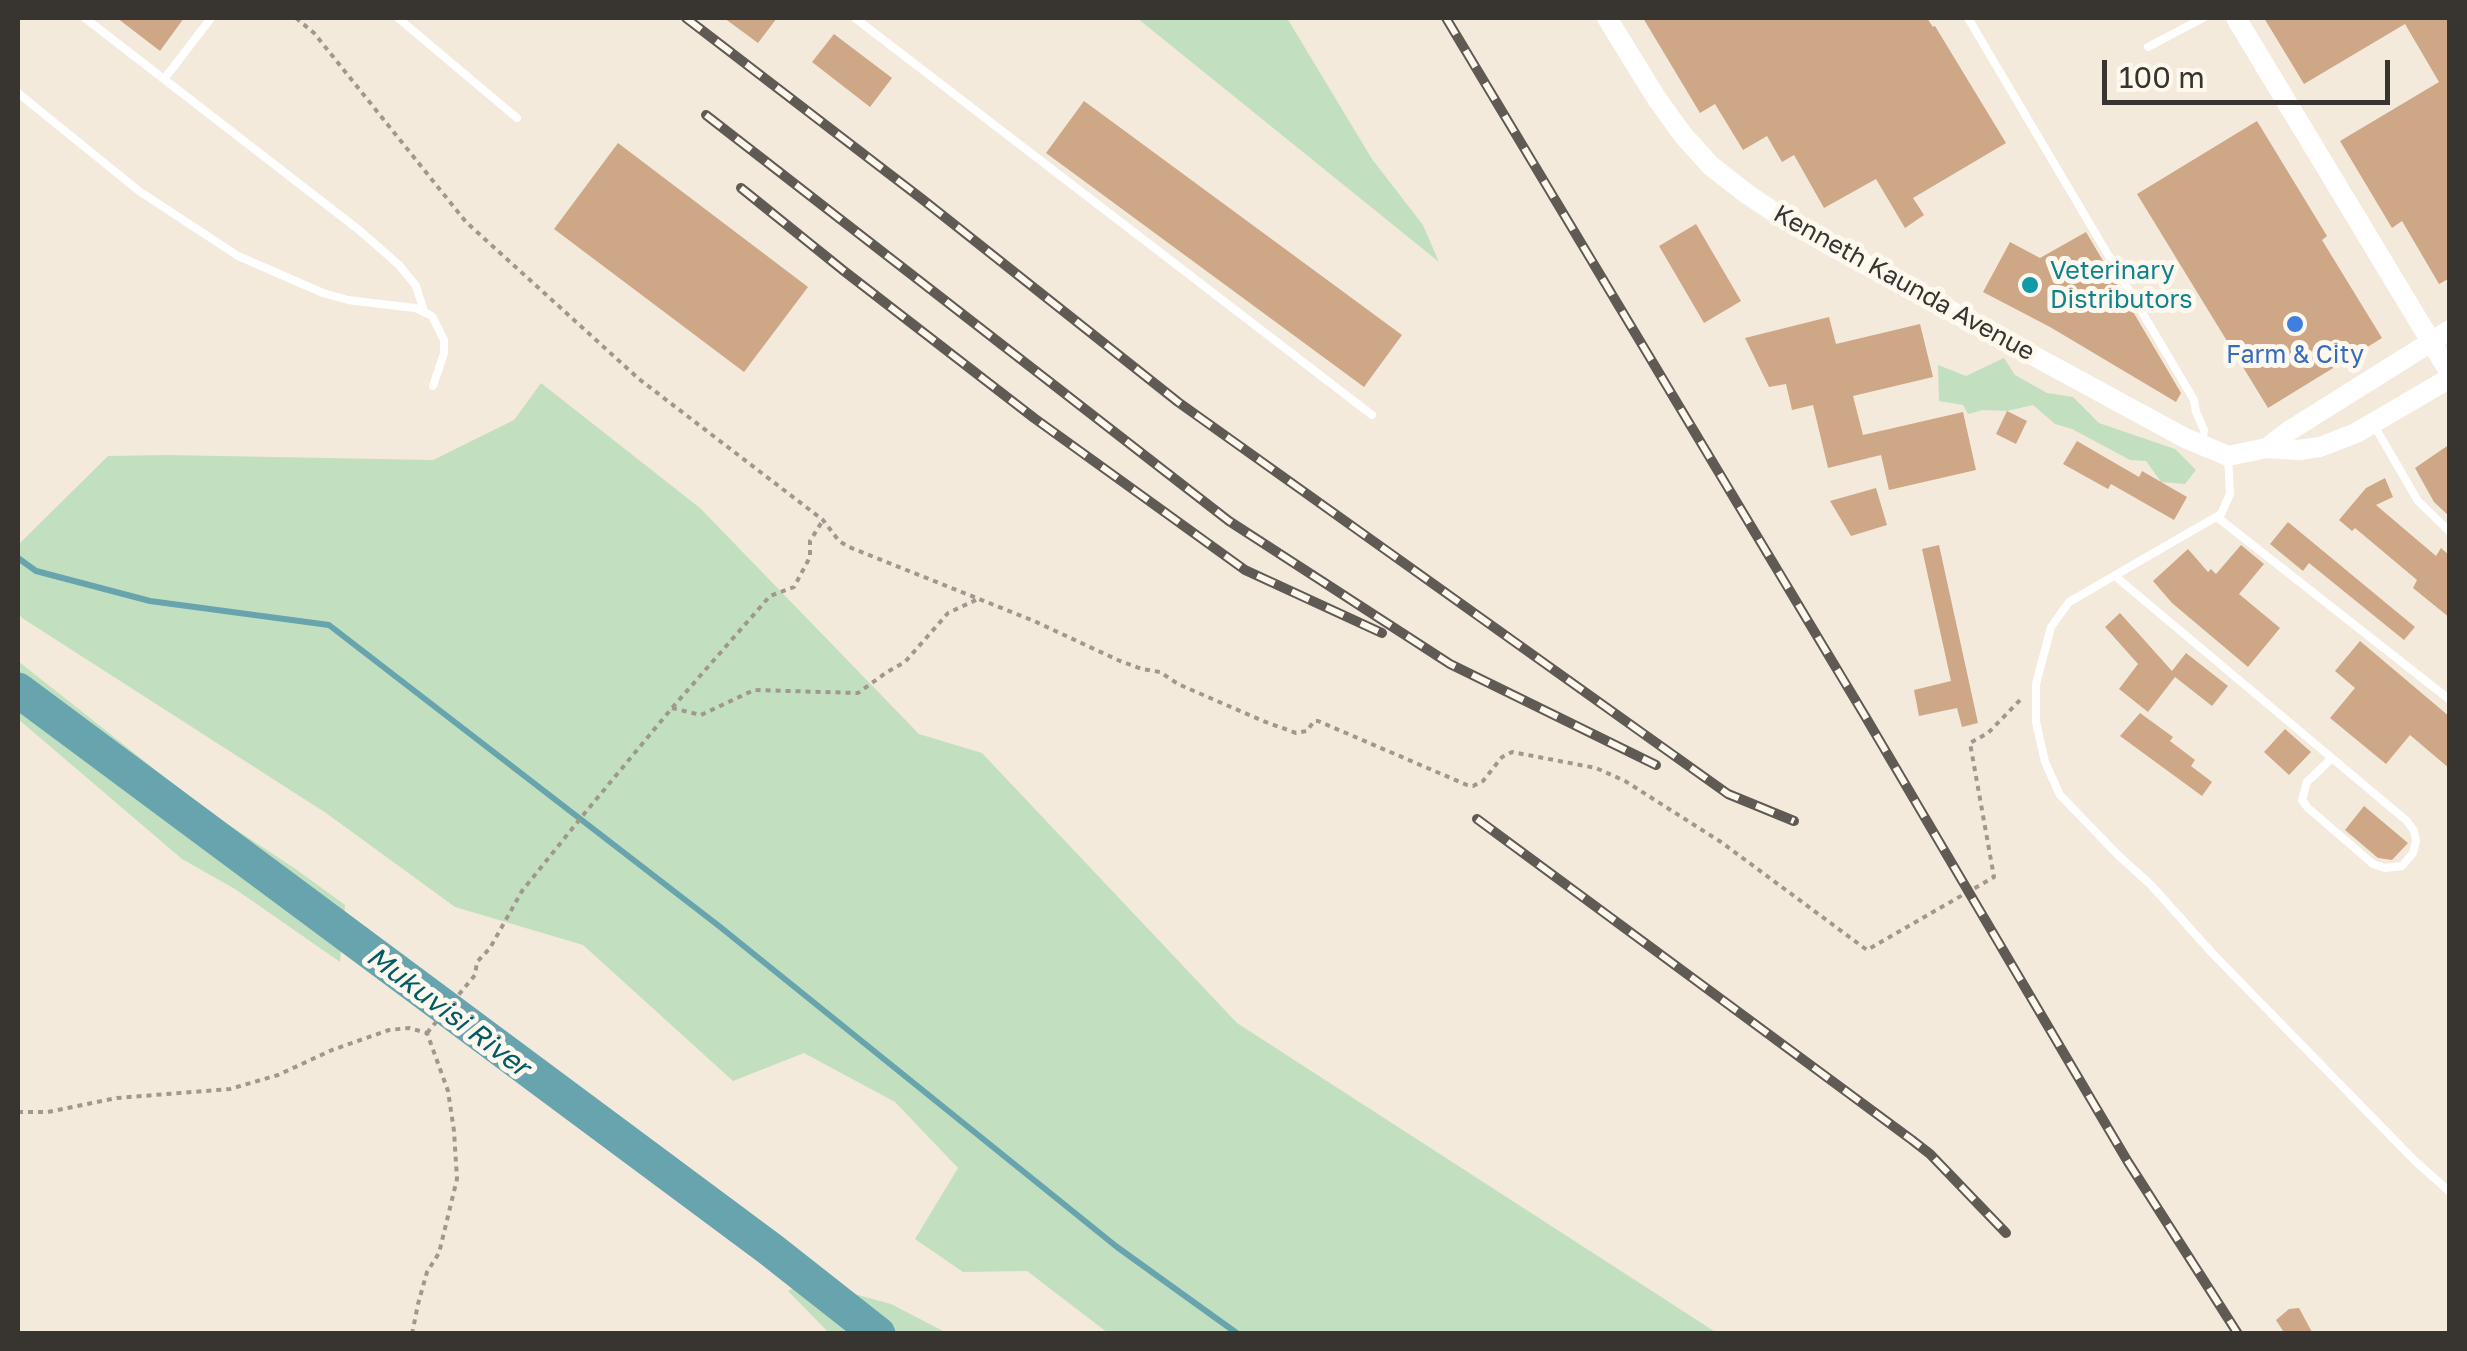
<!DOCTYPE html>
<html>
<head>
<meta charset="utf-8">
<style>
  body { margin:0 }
  #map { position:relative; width:2467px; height:1351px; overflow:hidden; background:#f4eadc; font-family:"Golos Text",sans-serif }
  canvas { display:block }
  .frame { position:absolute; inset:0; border:20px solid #38342f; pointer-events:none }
  .scale { position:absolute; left:2102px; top:60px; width:288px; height:45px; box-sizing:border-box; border:5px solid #38342f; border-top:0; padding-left:12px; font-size:30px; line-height:35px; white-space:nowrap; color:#38342f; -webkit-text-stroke:8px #fef8ef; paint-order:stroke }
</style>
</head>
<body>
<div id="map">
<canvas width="2467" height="1351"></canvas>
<div class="frame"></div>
<div class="scale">100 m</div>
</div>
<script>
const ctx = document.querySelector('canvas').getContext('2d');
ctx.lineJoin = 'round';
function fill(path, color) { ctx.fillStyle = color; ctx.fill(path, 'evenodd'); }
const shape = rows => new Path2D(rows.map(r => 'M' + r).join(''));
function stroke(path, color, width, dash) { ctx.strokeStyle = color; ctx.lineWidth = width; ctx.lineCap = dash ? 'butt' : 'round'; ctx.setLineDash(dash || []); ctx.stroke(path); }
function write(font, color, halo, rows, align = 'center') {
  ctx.font = font + ' "Golos Text",sans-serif'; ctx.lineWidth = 10; ctx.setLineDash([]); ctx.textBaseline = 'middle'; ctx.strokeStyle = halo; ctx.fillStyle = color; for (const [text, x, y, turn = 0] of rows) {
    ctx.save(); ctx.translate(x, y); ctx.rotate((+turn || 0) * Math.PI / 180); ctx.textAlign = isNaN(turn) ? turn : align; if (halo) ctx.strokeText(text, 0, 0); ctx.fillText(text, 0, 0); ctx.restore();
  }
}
const green = shape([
  [1137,18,1287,18,1372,159,1423,225,1439,262],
  [2004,358,2015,375,2047,393,2073,397,2099,423,2175,449,2196,470,2185,484,2161,482,2146,461,2130,460,2072,429,2055,424,2033,405,2007,411,1983,410,1968,414,1963,405,1939,401,1938,365,1966,376],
  [541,383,700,508,919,734,982,753,1237,1023,1717,1333,1108,1333,1027,1271,963,1272,915,1239,958,1168,895,1102,804,1053,733,1081,583,945,455,907,326,813,22,618,18,612,18,545,108,456,168,455,433,460,514,420],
  [18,661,205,809,297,870,345,905,340,962,235,889,182,859,18,719],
  [825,1270,851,1293,891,1304,947,1333,829,1333,788,1291]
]);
const stream = shape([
  [18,558,36,571,150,601,329,625,719,926,1117,1247,1238,1334]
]);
const river = shape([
  [18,690,770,1249,878,1334]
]);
const building = shape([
  [117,18,184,18,160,51],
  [724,18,777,18,758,43],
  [1643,18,1927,18,1933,27,1935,26,2006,143,1913,198,1924,215,1905,228,1876,179,1824,208,1794,155,1782,162,1767,136,1743,150,1715,104,1700,113],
  [2264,18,2450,18,2450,278,2439,284,2402,221,2392,228,2340,141,2439,82,2405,24,2304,84],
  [834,34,892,78,870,107,812,62],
  [1084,101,1402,335,1364,387,1046,153],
  [2257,121,2327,236,2322,240,2382,338,2268,408,2137,194],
  [618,143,808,287,744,372,554,229],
  [1696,224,1741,301,1704,323,1659,246],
  [2086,232,2181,393,2176,402,2050,327,1983,292,2010,242,2040,258],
  [1829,317,1836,344,1920,324,1933,377,1853,396,1863,435,1963,412,1976,470,1889,490,1881,455,1828,468,1813,405,1792,410,1786,384,1769,387,1745,338],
  [2007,411,2027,421,2016,444,1996,434],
  [2077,441,2139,477,2142,471,2187,497,2174,520,2111,484,2108,489,2063,464],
  [2450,444,2450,517,2434,502,2415,468],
  [2385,478,2393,497,2376,505,2436,556,2441,548,2450,556,2450,618,2413,588,2417,580,2355,528,2352,531,2339,520,2366,488],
  [1876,488,1887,525,1851,536,1830,501],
  [2288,522,2415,627,2404,640,2309,563,2303,571,2270,544],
  [1939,545,1978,723,1962,727,1957,708,1919,716,1914,690,1951,681,1922,549],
  [2241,545,2264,564,2239,594,2280,628,2248,667,2172,603,2153,581,2188,549,2208,572,2211,569,2216,574],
  [2120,613,2172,671,2186,653,2228,686,2212,706,2175,677,2148,712,2119,689,2138,664,2105,627],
  [2360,641,2450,717,2450,769,2410,735,2386,764,2330,718,2355,688,2335,671],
  [2140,713,2173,737,2170,741,2195,760,2191,766,2212,782,2202,796,2120,736],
  [2285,729,2311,752,2289,775,2264,752],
  [2364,806,2408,843,2392,860,2378,858,2345,830],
  [2299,1308,2313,1334,2285,1334,2276,1320,2289,1309]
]);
const path = shape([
  [296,18,314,33,466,222,639,379,823,520,839,541,849,547,1034,621,1120,661,1142,669,1160,672,1178,684,1263,721,1296,733,1307,731,1314,721,1318,721,1467,785,1473,786,1483,781,1502,757,1512,752,1596,768,1625,781,1721,842,1867,950,1994,877,1970,743,1988,733,2022,698],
  [672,708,701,715,754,690,858,693,887,672,905,662,948,613,976,600],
  [427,1033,475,975,477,962,490,948,522,891,584,814,672,708,770,596,794,587,810,557,810,541,823,520],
  [18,1112,48,1112,117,1098,230,1089,278,1075,332,1050,389,1030,409,1028,427,1033],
  [412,1334,418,1304,427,1272,439,1253,457,1179,454,1131,448,1091,427,1033]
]);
const service = shape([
  [85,18,359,230,399,265,416,286,424,311],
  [398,18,517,118],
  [855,18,1372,415],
  [1968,18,2194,400,2196,412,2204,430,2202,445],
  [2148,47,2203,18],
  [165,78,211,18],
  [18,93,139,191,238,256,323,293,348,300,415,308,432,316,444,340,444,353,433,386],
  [2375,427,2418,501,2450,532],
  [2228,456,2230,494,2221,514,2069,602,2051,627,2036,684,2036,722,2045,762,2060,795,2118,855,2151,885,2213,954,2415,1161,2450,1192],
  [2217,517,2450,700],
  [2115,576,2407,821,2414,831,2416,841,2413,853,2402,866,2385,868,2373,864,2308,808,2302,800,2307,782,2331,759]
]);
const secondary = shape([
  [1607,18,1657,99,1683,135,1711,166,1747,194,1783,218,1837,249,2185,438,2228,456,2267,448,2299,450,2320,447,2356,433,2450,378],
  [2236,18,2450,373],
  [2267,448,2289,431,2450,330]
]);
const rail = shape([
  [686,18,922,199,1178,402,1728,794,1794,821],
  [1446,18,1865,716,2128,1162,2238,1334],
  [706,115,1229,521,1450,664,1656,765],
  [741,188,844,271,1034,418,1245,570,1382,633],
  [1477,819,1912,1140,1930,1154,2006,1233]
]);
const markers = [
  [2030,285,10,"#0f9aa8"],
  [2295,324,10,"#3f7fe0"]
];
const cultureNames = [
  ["Veterinary",2050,271],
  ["Distributors",2050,300]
];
const streetNames = [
  ["Kenneth Kaunda Avenue",1904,283,29]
];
const shopNames = [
  ["Farm & City",2295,355]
];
const waterNames = [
  ["Mukuvisi River",448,1012,37]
];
fill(green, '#c2e0bf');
stroke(stream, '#68a4ae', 6);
stroke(river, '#68a4ae', 35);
fill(building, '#cea787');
stroke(path, '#a0988e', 4, [5, 5]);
stroke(service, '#fff', 8);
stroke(secondary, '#fff', 20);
stroke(rail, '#5f5a53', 10);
stroke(rail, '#fef8ef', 6, [19]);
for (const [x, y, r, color] of markers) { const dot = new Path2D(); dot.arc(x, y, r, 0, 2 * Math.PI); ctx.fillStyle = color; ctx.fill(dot); stroke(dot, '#fef8ef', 4); }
write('25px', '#0d838f', '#fef8ef', cultureNames, 'left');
write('25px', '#38342f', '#fef8ef', streetNames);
write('25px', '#366cbe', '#fef8ef', shopNames);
write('italic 28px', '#005b66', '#fef8ef', waterNames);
</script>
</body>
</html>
